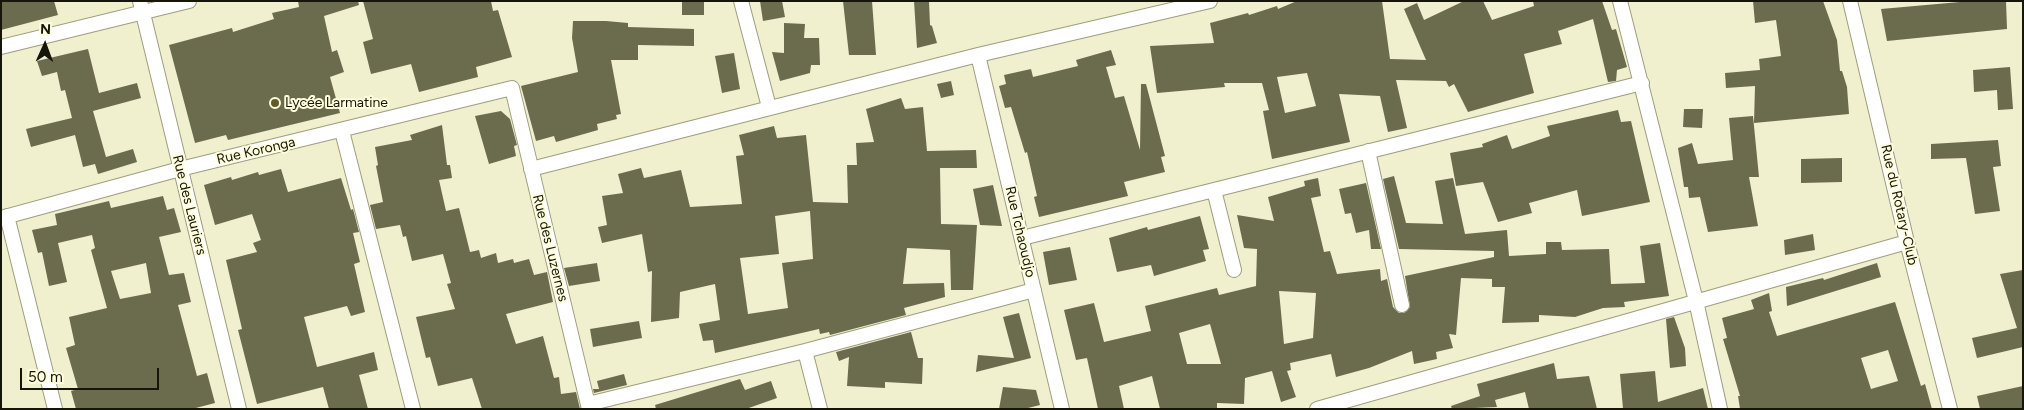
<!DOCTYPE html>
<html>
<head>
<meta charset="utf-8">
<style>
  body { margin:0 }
  #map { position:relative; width:2024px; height:410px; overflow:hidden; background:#f0f0cf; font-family:Figtree,sans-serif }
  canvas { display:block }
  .frame { position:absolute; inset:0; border:2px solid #151509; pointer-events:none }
  .north { position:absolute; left:20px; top:20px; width:50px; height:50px; -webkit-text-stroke:4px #fefedc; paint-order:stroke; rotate:2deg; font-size:14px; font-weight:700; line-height:20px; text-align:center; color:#151509 }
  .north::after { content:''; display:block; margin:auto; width:18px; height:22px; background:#151509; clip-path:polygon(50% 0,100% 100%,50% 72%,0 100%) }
  .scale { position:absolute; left:20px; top:368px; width:139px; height:22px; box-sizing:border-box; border:2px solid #151509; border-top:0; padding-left:6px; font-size:15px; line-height:18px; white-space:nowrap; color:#151509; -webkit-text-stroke:4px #fefedc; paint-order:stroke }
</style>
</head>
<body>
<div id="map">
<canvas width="2024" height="410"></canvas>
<div class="frame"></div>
<div class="north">N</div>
<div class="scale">50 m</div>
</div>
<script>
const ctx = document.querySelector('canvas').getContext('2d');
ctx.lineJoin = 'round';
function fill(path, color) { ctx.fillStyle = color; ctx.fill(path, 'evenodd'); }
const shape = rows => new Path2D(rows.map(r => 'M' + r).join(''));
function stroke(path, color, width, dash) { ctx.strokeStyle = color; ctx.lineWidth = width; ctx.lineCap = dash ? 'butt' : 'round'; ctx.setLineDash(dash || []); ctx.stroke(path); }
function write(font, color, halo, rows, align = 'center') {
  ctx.font = font + ' Figtree,sans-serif'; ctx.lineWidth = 4; ctx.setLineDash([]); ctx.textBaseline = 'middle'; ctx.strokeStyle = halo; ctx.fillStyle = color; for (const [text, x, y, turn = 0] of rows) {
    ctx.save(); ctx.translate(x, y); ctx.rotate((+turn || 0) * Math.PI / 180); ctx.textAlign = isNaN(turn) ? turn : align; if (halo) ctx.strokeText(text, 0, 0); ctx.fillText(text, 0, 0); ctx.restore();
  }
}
const building = shape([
  [1,1,54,1,58,15,1,30],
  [298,1,358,1,359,5,324,16,332,52,337,50,344,72,330,77,340,113,228,140,226,135,195,143,169,45,232,28,233,32,274,19,272,13,299,7],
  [363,1,491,1,493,11,498,10,512,57,476,67,478,77,419,92,411,64,371,74,363,42,373,39],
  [682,1,704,1,704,15,682,15],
  [760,1,782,1,785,17,763,21],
  [843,1,872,1,876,55,849,55],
  [914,1,929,1,930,25,932,26,937,43,917,48],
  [1297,1,1382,1,1390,59,1426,60,1404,9,1417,3,1424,20,1464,1,1483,1,1492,20,1534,6,1533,1,1602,1,1612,30,1616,29,1627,67,1617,70,1616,81,1608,82,1593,19,1558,31,1562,44,1524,54,1534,93,1468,112,1454,84,1449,87,1446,81,1396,80,1407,128,1388,132,1380,96,1339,94,1350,142,1272,159,1263,111,1269,110,1262,83,1224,83,1225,87,1157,93,1150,46,1214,43,1210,23,1248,13,1249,15,1277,6,1278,9],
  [1307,73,1316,106,1285,113,1277,77],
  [1753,1,1823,1,1837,40,1840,71,1842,71,1847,87,1849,114,1754,123,1755,86,1726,88,1725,73,1760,70,1759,59,1781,56,1776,20,1755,23],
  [1971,1,2006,1,2007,29,1887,41,1881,9],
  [573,21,606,21,628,23,628,27,694,29,694,46,638,45,638,60,611,60,621,114,616,115,617,119,597,124,598,130,556,142,554,136,536,141,521,86,578,72,572,38],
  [784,23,805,24,804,38,819,38,820,65,811,65,810,73,780,81,772,52,784,53],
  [88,49,99,93,137,83,141,98,93,111,106,157,133,149,137,162,98,174,95,164,83,167,75,135,31,147,26,129,72,118,65,90,61,91,57,72,42,76,37,61],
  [1111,50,1116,65,1106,67,1115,98,1124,96,1140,150,1141,84,1146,84,1165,156,1161,157,1165,172,1124,182,1128,196,1039,217,1034,197,1037,196,1027,152,1025,153,1011,107,1005,108,999,86,1006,84,1004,75,1031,69,1033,77,1078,66,1076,60],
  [734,53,740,89,722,93,715,56],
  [2010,67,2013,109,1998,110,1997,90,1974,92,1973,70],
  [951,81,954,95,941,98,937,84],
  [901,98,905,109,923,107,927,151,976,150,977,168,940,168,941,224,977,225,973,290,951,290,950,250,907,248,903,284,944,283,945,297,904,308,906,315,830,335,829,332,820,334,819,329,715,353,713,340,703,341,699,324,720,320,715,284,680,292,679,318,651,322,652,271,648,272,642,234,602,243,598,227,607,225,602,196,623,193,618,174,641,168,644,178,681,170,690,207,742,204,736,156,744,155,739,135,774,126,777,138,806,135,813,202,848,203,847,165,857,165,856,143,874,142,866,109],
  [810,211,813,259,782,263,788,308,748,314,740,258,779,254,775,216],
  [1684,109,1703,109,1702,128,1683,127],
  [1618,110,1621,122,1631,121,1650,202,1582,216,1577,190,1529,203,1532,213,1498,222,1483,182,1456,186,1450,153,1483,147,1482,144,1507,135,1512,149,1550,136,1547,126],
  [501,111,510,119,517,145,514,146,516,156,489,164,475,116],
  [1753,116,1759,177,1749,177,1758,226,1708,232,1700,197,1689,198,1688,187,1684,187,1678,148,1692,143,1698,164,1733,160,1729,118],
  [442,125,447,165,450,165,452,178,439,180,446,211,459,208,470,252,479,250,481,258,496,253,498,263,513,259,514,263,529,259,534,275,547,272,553,302,506,314,516,344,543,336,554,378,559,377,561,394,576,392,580,409,482,409,472,378,438,386,430,357,426,358,416,317,455,309,447,284,451,283,443,254,412,261,406,236,403,237,400,225,376,229,370,205,383,202,376,166,378,165,375,147,412,140,410,135],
  [1998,140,2001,166,1993,167,2000,211,1975,214,1966,158,1931,159,1931,144],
  [1842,158,1842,182,1801,183,1801,159],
  [281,169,288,192,341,178,351,210,353,209,359,232,353,233,360,262,354,264,365,312,351,316,347,306,304,317,317,367,374,352,378,370,359,375,368,409,329,409,323,387,257,404,238,330,242,329,226,260,257,252,253,243,261,240,252,214,215,225,204,185,231,177,232,180,258,172,259,175],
  [1394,176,1406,223,1443,224,1435,181,1453,178,1465,234,1507,230,1509,256,1546,254,1546,242,1561,242,1562,250,1609,249,1611,284,1645,283,1640,246,1660,243,1669,296,1624,302,1625,307,1603,308,1575,317,1539,315,1539,322,1502,323,1505,287,1492,287,1492,279,1461,278,1456,335,1449,334,1453,348,1436,352,1437,359,1414,364,1412,351,1369,368,1336,377,1331,354,1290,363,1291,370,1287,371,1296,397,1281,402,1272,371,1245,378,1244,404,1217,403,1217,409,1160,409,1152,376,1119,386,1124,409,1098,409,1087,358,1076,360,1064,310,1094,303,1104,342,1151,331,1145,306,1217,288,1219,295,1256,286,1257,249,1244,248,1237,215,1274,221,1268,197,1305,186,1304,181,1318,178,1321,196,1311,198,1324,252,1330,251,1337,274,1380,269,1381,281,1387,279,1393,307,1399,313,1404,313,1410,307,1405,276,1494,257,1494,251,1399,249,1383,179],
  [1279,291,1316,293,1313,338,1284,344],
  [1210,324,1221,364,1187,364,1179,333],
  [1366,183,1381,249,1371,249,1369,230,1356,233,1351,213,1345,214,1339,189],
  [993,185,1002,226,980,225,973,189],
  [163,196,167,210,174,208,181,232,159,237,169,275,184,273,191,302,178,305,197,376,207,373,215,403,192,409,76,409,71,391,78,389,66,348,75,345,69,317,107,308,91,250,95,248,92,235,58,243,67,282,49,286,42,252,38,253,32,230,57,225,55,214,80,208,109,201,111,208],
  [146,263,151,293,120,299,111,271],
  [1200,216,1209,249,1203,250,1206,261,1154,276,1151,265,1117,272,1109,238,1147,227,1148,230],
  [1813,234,1815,250,1785,255,1784,240],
  [1070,247,1077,280,1049,285,1043,252],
  [597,263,600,281,569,286,564,268],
  [1877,263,1881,277,1787,306,1786,287,1823,278,1824,280],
  [2023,270,2023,347,1977,358,1972,338,2017,328,2000,274],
  [1769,293,1772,311,1769,312,1777,336,1895,302,1921,386,1925,384,1932,409,1740,409,1738,396,1740,396,1723,339,1727,338,1722,318,1754,309,1751,300],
  [1888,350,1898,381,1871,389,1861,358],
  [1019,313,1031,358,976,372,978,355,1014,358,1003,317],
  [1674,317,1685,348,1686,366,1670,368,1666,319],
  [639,321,642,338,593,347,590,329],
  [911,332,918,358,923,358,922,384,885,382,885,388,847,386,849,357,839,361,836,352],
  [1554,363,1557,379,1589,376,1597,409,1529,409,1525,392,1495,400,1497,407,1452,409,1451,406,1480,396,1477,384],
  [1655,371,1658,402,1703,388,1708,409,1623,409,1620,374],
  [624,374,627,385,594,393,593,389,599,389,597,381],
  [740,379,745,390,771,381,777,398,746,409,656,409,655,405],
  [2023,386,2023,409,1980,409,1977,396],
  [1003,387,1036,390,1040,405,1024,409,999,409]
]);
const minor = shape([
  [140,1,239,409],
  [741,1,769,107],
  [1620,1,1696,301,1720,409],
  [1850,1,1907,242,1950,409],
  [1,47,189,1],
  [978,55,1062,409],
  [342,131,413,409],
  [1368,151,1402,305],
  [531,169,978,55,1210,1],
  [1214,190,1642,83],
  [7,216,55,409],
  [1,218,180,169,512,88,589,409],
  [1022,238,1214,190,1234,270],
  [805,351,820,409],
  [588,404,805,351,1034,290],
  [1317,409,1907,242]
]);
const markers = [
  [275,103,5,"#5f5e2b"]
];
const poiNames = [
  ["Lycée Larmatine",285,103]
];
const streetNames = [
  ["Rue Koronga",256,151,-13],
  ["Rue des Lauriers",189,205,76],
  ["Rue du Rotary-Club",1899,205,77],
  ["Rue Tchaoudjo",1020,232,77],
  ["Rue des Luzernes",550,248,76]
];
fill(building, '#6b6b4e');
stroke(minor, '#9e9e7f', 16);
stroke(minor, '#fff', 14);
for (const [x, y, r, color] of markers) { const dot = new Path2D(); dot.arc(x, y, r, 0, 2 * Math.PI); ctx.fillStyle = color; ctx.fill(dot); stroke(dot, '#fefedc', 2); }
write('14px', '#151509', '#fefedc', poiNames, 'left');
write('14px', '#151509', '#fefedc', streetNames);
</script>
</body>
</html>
